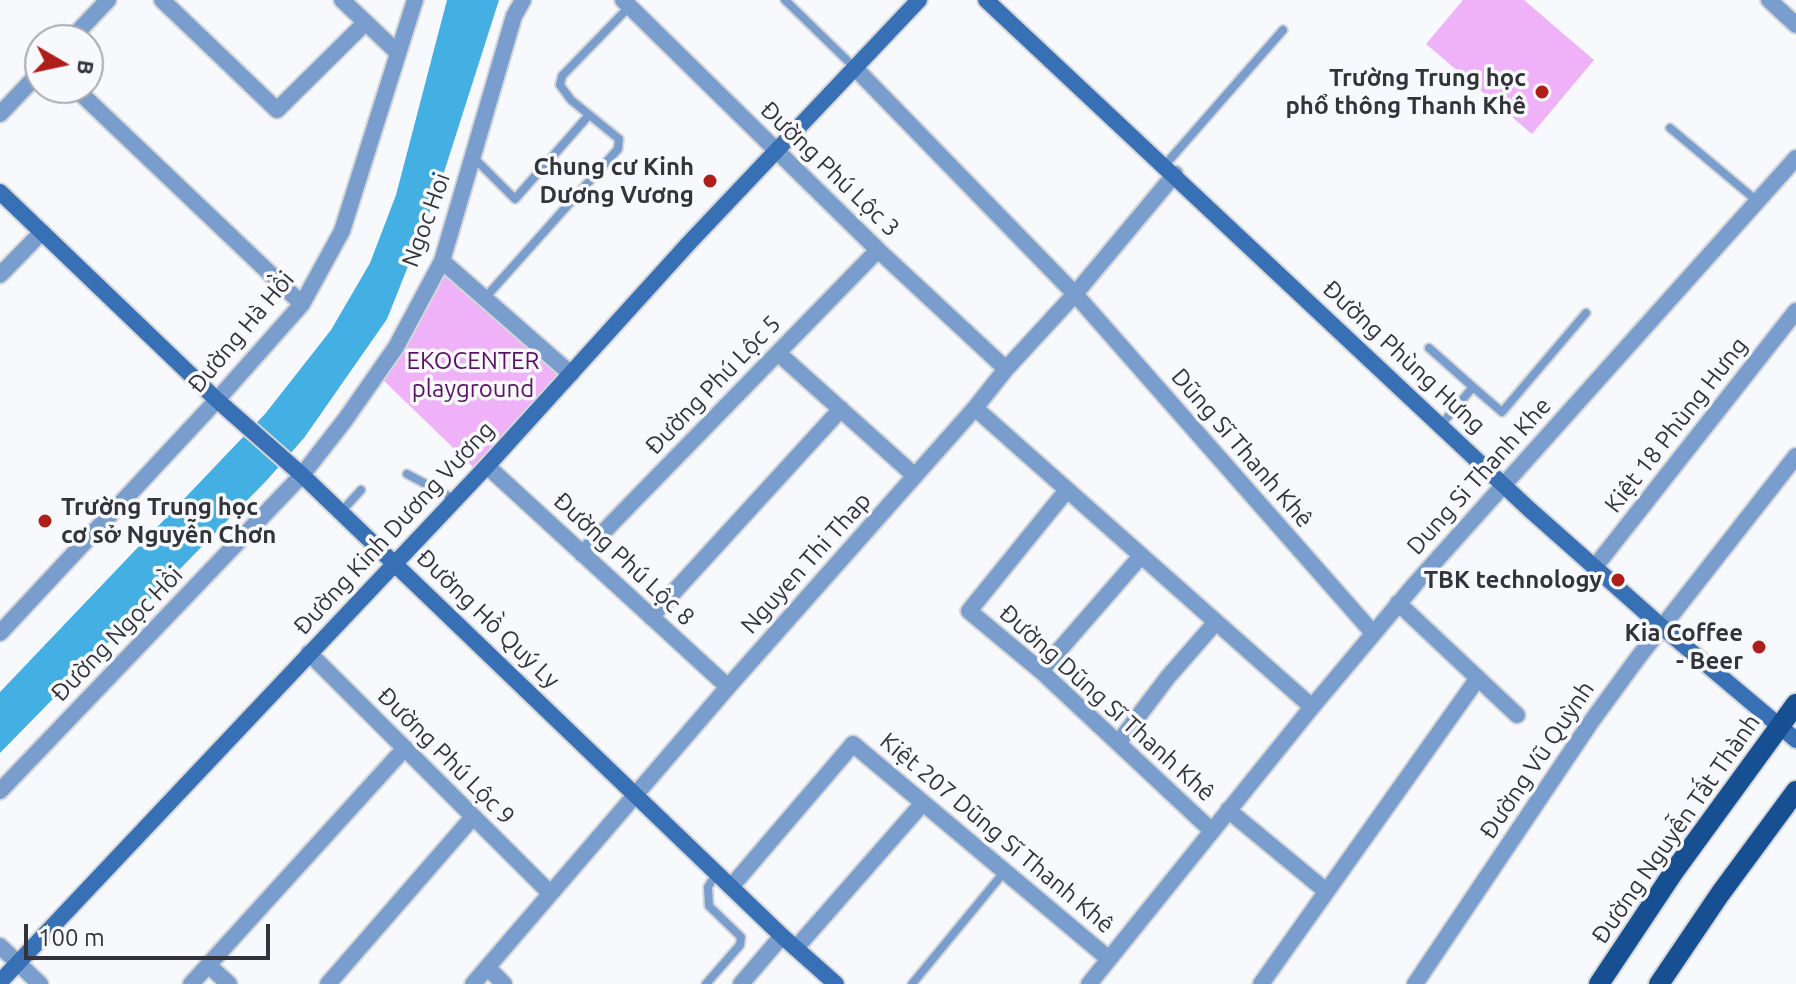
<!DOCTYPE html>
<html>
<head>
<meta charset="utf-8">
<style>
  body { margin:0 }
  #map { position:relative; width:1796px; height:984px; overflow:hidden; background:#f8f9fc; font-family:Ubuntu,sans-serif }
  canvas { display:block }
  .north { position:absolute; left:24px; top:24px; width:80px; height:80px; box-sizing:border-box; background:#f8f9fc; border:2px solid #a9aaaf; border-radius:50%; rotate:99deg; font-size:22px; font-weight:700; line-height:32px; text-align:center; color:#33343b }
  .north::after { content:''; display:block; margin:auto; width:28px; height:36px; background:#af1f1a; clip-path:polygon(50% 0,100% 100%,50% 72%,0 100%) }
  .scale { position:absolute; left:24px; top:924px; width:246px; height:36px; box-sizing:border-box; border:4px solid #33343b; border-top:0; padding-left:10px; font-size:24px; line-height:28px; white-space:nowrap; color:#33343b; -webkit-text-stroke:6px #f8f9fc; paint-order:stroke }
</style>
</head>
<body>
<div id="map">
<canvas width="1796" height="984"></canvas>
<div class="north">B</div>
<div class="scale">100 m</div>
</div>
<script>
const ctx = document.querySelector('canvas').getContext('2d');
ctx.lineJoin = 'round';
function fill(path, color) { ctx.fillStyle = color; ctx.fill(path, 'evenodd'); }
const shape = rows => new Path2D(rows.map(r => 'M' + r).join(''));
function stroke(path, color, width, dash) { ctx.strokeStyle = color; ctx.lineWidth = width; ctx.lineCap = dash ? 'butt' : 'round'; ctx.setLineDash(dash || []); ctx.stroke(path); }
function write(font, color, halo, rows, align = 'center') {
  ctx.font = font + ' Ubuntu,sans-serif'; ctx.lineWidth = 7; ctx.setLineDash([]); ctx.textBaseline = 'middle'; ctx.strokeStyle = halo; ctx.fillStyle = color; for (const [text, x, y, turn = 0] of rows) {
    ctx.save(); ctx.translate(x, y); ctx.rotate((+turn || 0) * Math.PI / 180); ctx.textAlign = isNaN(turn) ? turn : align; if (halo) ctx.strokeText(text, 0, 0); ctx.fillText(text, 0, 0); ctx.restore();
  }
}
const green = shape([
  [1463,0,1524,0,1594,60,1532,134,1426,44],
  [442,261,571,374,474,468,383,380]
]);
const water = shape([
  [447,0,499,0,438,191,387,319,304,438,267,480,0,753,0,692,265,414,331,330,370,263,396,195]
]);
const lane = shape([
  [785,0,855,68],
  [1670,128,1757,201],
  [474,158,515,199,589,115],
  [1165,165,1283,30],
  [484,299,618,149,619,139,571,100,560,85,562,76,629,7],
  [1429,348,1473,387],
  [1441,425,1473,387,1502,412,1586,313],
  [407,474,454,499],
  [341,512,361,490],
  [706,984,740,945,741,937,709,906,708,887,716,874],
  [912,984,1005,871]
]);
const street = shape([
  [162,0,277,110,365,23],
  [342,0,398,53],
  [623,0,878,250,1006,369],
  [1769,0,1796,25],
  [70,40,108,0],
  [855,68,1075,294,1373,633],
  [75,88,302,304],
  [0,114,40,72],
  [442,261,571,374],
  [0,275,42,232],
  [778,353,915,476],
  [975,408,1312,707],
  [487,466,728,687],
  [1067,490,969,611,1041,671,1212,831],
  [582,554,878,250],
  [1594,568,1796,311],
  [1398,603,1517,715],
  [651,617,841,409],
  [0,633,217,400,302,304,342,231,415,0],
  [309,653,550,893],
  [1041,671,1141,556],
  [1118,743,1168,677,1216,622],
  [0,791,302,475,345,420,396,347,442,261,514,16,523,0],
  [1228,810,1326,891],
  [731,887,853,744,1109,959],
  [0,946,40,984],
  [796,948,923,803],
  [208,965,229,984],
  [488,968,504,984],
  [191,984,405,748],
  [328,984,473,817],
  [473,984,728,687,975,408,1006,369,1075,294,1175,174],
  [741,984,782,936],
  [1089,984,1312,707,1416,583,1796,158],
  [1261,984,1478,678],
  [1415,984,1591,722,1637,659,1796,456]
]);
const secondary = shape([
  [986,0,1529,509,1662,627,1796,740],
  [0,192,217,400,302,475,782,936,836,984],
  [0,982,487,466,689,243,919,0]
]);
const primary = shape([
  [1599,984,1675,870,1796,704],
  [1659,984,1720,894,1796,791]
]);
const markers = [
  [1542,92,8,"#af1f1a"],
  [710,181,8,"#af1f1a"],
  [45,521,8,"#af1f1a"],
  [1618,580,8,"#af1f1a"],
  [1759,647,8,"#af1f1a"]
];
const poiNames = [
  ["Trường Trung học",1526,78],
  ["phổ thông Thanh Khê",1526,106],
  ["Chung cư Kinh",694,167],
  ["Dương Vương",694,195],
  ["Trường Trung học",61,507,"left"],
  ["cơ sở Nguyễn Chơn",61,535,"left"],
  ["TBK technology",1602,580],
  ["Kia Coffee",1743,633],
  ["- Beer",1743,661]
];
const streetNames = [
  ["Đường Phú Lộc 3",830,169,44],
  ["Ngoc Hoi",426,220,-70],
  ["Đường Hà Hồi",241,332,-50],
  ["Đường Phùng Hưng",1404,357,43],
  ["Đường Phú Lộc 5",713,385,-46],
  ["Kiệt 18 Phùng Hưng",1676,425,-52],
  ["Dũng Sĩ Thanh Khê",1242,448,49],
  ["Dung Si Thanh Khe",1479,476,-48],
  ["Đường Kinh Dương Vương",394,528,-47],
  ["Đường Phú Lộc 8",624,559,43],
  ["Nguyen Thi Thap",806,563,-48],
  ["Đường Hồ Quý Ly",488,619,44],
  ["Đường Ngọc Hồi",117,634,-46],
  ["Đường Dũng Sĩ Thanh Khê",1107,703,42],
  ["Đường Phú Lộc 9",446,756,45],
  ["Đường Vũ Quỳnh",1537,760,-56],
  ["Đường Nguyễn Tất Thành",1676,829,-55],
  ["Kiệt 207 Dũng Sĩ Thanh Khê",997,833,40]
];
const parkNames = [
  ["EKOCENTER",473,361],
  ["playground",473,389]
];
fill(green, '#efb2f9');
fill(water, '#43afe3');
stroke(lane, '#d5d6d9', 12);
stroke(street, '#d5d6d9', 20);
stroke(secondary, '#d5d6d9', 20);
stroke(primary, '#d5d6d9', 24);
stroke(lane, '#799ece', 8);
stroke(street, '#799ece', 16);
stroke(secondary, '#3870b5', 16);
stroke(primary, '#164f92', 20);
for (const [x, y, r, color] of markers) { const dot = new Path2D(); dot.arc(x, y, r, 0, 2 * Math.PI); ctx.fillStyle = color; ctx.fill(dot); stroke(dot, '#f8f9fc', 3); }
write('bold 24px', '#33343b', '#f8f9fc', poiNames, 'right');
write('24px', '#33343b', '#f8f9fc', streetNames);
write('24px', '#5c0e68', '#f8f9fc', parkNames);
</script>
</body>
</html>
